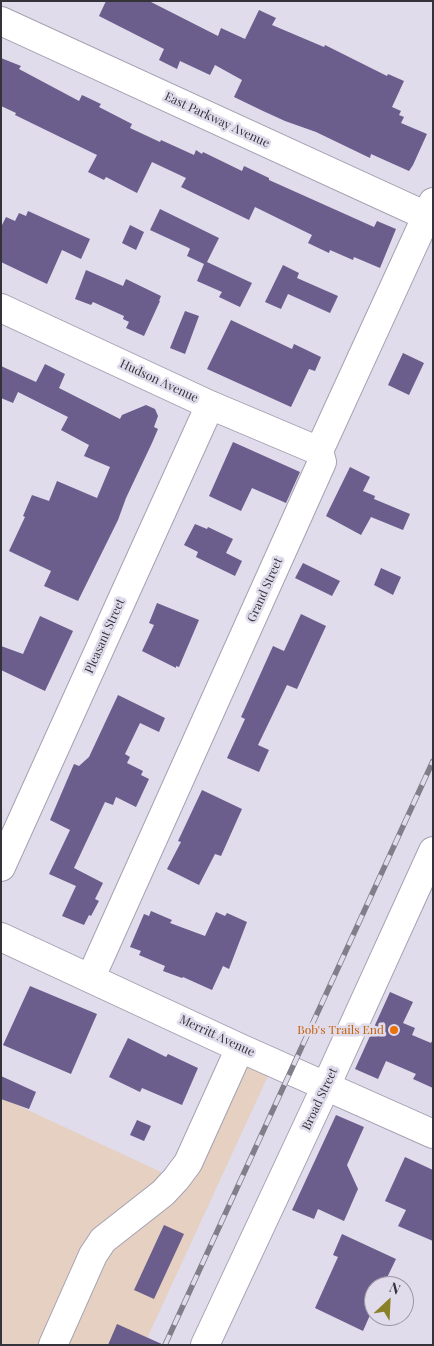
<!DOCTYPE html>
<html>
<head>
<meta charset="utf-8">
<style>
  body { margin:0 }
  #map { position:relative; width:434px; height:1346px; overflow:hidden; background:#e0dcec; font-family:"Playfair Display",serif }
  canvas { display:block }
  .frame { position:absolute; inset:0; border:2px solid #343339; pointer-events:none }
  .north { position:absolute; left:364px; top:1276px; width:50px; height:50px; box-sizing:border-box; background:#e0dcec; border:1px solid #9b98a4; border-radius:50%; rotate:25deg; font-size:14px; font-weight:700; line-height:20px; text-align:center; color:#343339 }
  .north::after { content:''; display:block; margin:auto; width:18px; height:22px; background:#898027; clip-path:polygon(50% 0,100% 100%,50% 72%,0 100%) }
</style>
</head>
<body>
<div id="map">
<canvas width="434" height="1346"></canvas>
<div class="frame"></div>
<div class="north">N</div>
</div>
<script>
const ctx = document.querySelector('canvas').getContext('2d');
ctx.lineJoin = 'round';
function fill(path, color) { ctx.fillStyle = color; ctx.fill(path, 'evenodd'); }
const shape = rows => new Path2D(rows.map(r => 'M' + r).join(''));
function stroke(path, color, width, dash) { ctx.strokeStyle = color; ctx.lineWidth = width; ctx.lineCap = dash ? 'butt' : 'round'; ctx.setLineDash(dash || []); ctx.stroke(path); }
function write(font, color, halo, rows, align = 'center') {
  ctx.font = font + ' "Playfair Display",serif'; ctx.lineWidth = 5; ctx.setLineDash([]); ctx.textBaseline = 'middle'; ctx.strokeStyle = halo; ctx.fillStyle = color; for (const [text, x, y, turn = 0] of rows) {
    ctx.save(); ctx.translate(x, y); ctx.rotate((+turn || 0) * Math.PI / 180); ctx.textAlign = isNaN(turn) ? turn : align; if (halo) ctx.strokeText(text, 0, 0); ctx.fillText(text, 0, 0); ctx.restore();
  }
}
const commercial = shape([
  [240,1048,274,1063,144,1345,1,1345,1,1083,2,1098,176,1179]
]);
const building = shape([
  [106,1,149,1,218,36,221,28,245,39,259,10,276,18,272,25,324,47,325,45,387,76,388,74,404,81,392,107,401,111,399,115,404,117,401,123,427,134,413,165,409,171,371,154,370,158,316,132,285,121,263,111,234,97,242,80,215,65,210,75,180,61,177,69,159,60,164,49,99,16],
  [1,58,21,66,19,69,79,101,82,95,101,104,99,107,132,124,130,128,160,142,161,140,194,155,196,150,202,154,203,152,242,171,244,166,269,178,269,180,374,227,377,221,396,229,380,268,354,257,353,260,330,250,329,253,308,243,312,235,255,207,249,220,181,187,186,178,152,162,137,193,106,177,104,180,88,172,97,155,15,115,16,113,1,106],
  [160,209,219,238,207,262,252,283,240,307,219,297,222,292,197,281,204,264,187,256,190,249,189,248,150,230],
  [28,211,90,239,81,259,62,250,47,284,1,262,1,227,6,217,15,221,19,213,26,216],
  [130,225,144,232,136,250,122,243],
  [283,265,299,273,297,278,338,296,330,313,288,294,281,309,265,302],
  [86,270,123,286,126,279,161,296,159,301,160,301,144,336,126,328,129,322,123,319,124,316,93,302,91,305,75,299],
  [185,311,199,316,185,354,170,348],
  [231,320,292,349,294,344,321,357,315,371,309,369,291,407,207,369],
  [403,353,424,363,409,395,388,385],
  [45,364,65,374,59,388,120,419,122,415,146,405,155,409,158,416,154,427,158,429,152,443,126,498,118,520,78,601,44,586,51,571,9,551,25,517,23,516,32,495,49,501,57,481,97,498,110,467,84,456,89,445,61,430,68,417,18,392,13,403,1,398,1,366,36,382],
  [233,442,300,472,286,503,252,488,241,511,209,496],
  [350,467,370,477,363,491,375,496,374,499,410,514,403,530,371,517,361,535,326,516],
  [195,524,207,529,208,527,233,539,226,553,242,561,235,576,196,557,198,552,184,545],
  [303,563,340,581,332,596,295,578],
  [381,568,401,577,393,595,374,585],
  [157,603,199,620,179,667,176,666,176,668,142,651,154,625,149,623],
  [301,614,326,626,297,689,287,685,258,745,269,750,259,772,227,758,245,719,241,717,273,646,284,651],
  [40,616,73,631,45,691,1,670,1,646,23,654],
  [118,695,165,718,159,732,140,723,125,754,130,757,127,763,143,771,141,775,149,779,136,807,116,797,113,805,105,802,74,868,103,883,95,899,99,901,91,916,89,915,84,925,62,916,76,886,49,874,70,830,50,820,74,764,79,766,89,757],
  [202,790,242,809,221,856,215,854,199,885,167,869,181,842,178,841],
  [151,911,172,920,170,923,205,936,216,912,225,916,227,913,247,922,229,969,223,966,212,990,183,977,182,978,163,971,165,966,139,955,141,951,130,947,144,914,149,916],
  [30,986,97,1014,71,1074,3,1045],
  [390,992,413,1002,403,1023,415,1028,412,1035,431,1043,433,1039,433,1088,413,1079,416,1074,386,1061,378,1079,355,1069],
  [128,1038,166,1057,168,1054,198,1068,182,1105,142,1088,140,1092,109,1077],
  [1,1076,36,1092,29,1109,1,1099],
  [336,1115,364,1127,347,1165,358,1189,344,1221,318,1209,314,1219,292,1210],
  [137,1120,151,1126,144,1141,130,1135],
  [405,1157,433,1170,433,1241,398,1226,406,1210,385,1201],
  [164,1225,184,1234,154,1299,134,1290],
  [342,1234,396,1259,383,1286,374,1286,374,1306,363,1331,315,1308,338,1257,333,1255],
  [117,1324,164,1345,108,1345]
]);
const minor = shape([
  [1,21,433,219],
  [1,308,210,405,319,451],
  [1,867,210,405],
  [1,937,240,1048,433,1134],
  [91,977,322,462,319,451,433,202],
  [53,1345,93,1255,103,1240,163,1193,176,1179,188,1163,240,1048],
  [205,1345,326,1086,433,851]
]);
const rail = shape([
  [165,1345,433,761]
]);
const markers = [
  [394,1030,5,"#e8710a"]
];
const streetNames = [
  ["East Parkway Avenue",217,120,25],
  ["Hudson Avenue",159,381,25],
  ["Grand Street",265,590,-66],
  ["Pleasant Street",105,636,-66],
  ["Merritt Avenue",217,1036,25],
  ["Broad Street",320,1099,-65]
];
const foodNames = [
  ["Bob's Trails End",384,1030]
];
fill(commercial, '#e5d0c2');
fill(building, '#6b5d8c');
stroke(minor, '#a5a1b1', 30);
stroke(minor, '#fff', 28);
stroke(rail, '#817e89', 5.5);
stroke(rail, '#e0dcec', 4, [11]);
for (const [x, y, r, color] of markers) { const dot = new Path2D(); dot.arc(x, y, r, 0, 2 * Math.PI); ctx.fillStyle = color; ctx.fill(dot); stroke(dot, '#e0dcec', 2); }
write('12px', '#343339', '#e0dcec', streetNames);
write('12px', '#c56008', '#e0dcec', foodNames, 'right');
</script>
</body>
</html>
